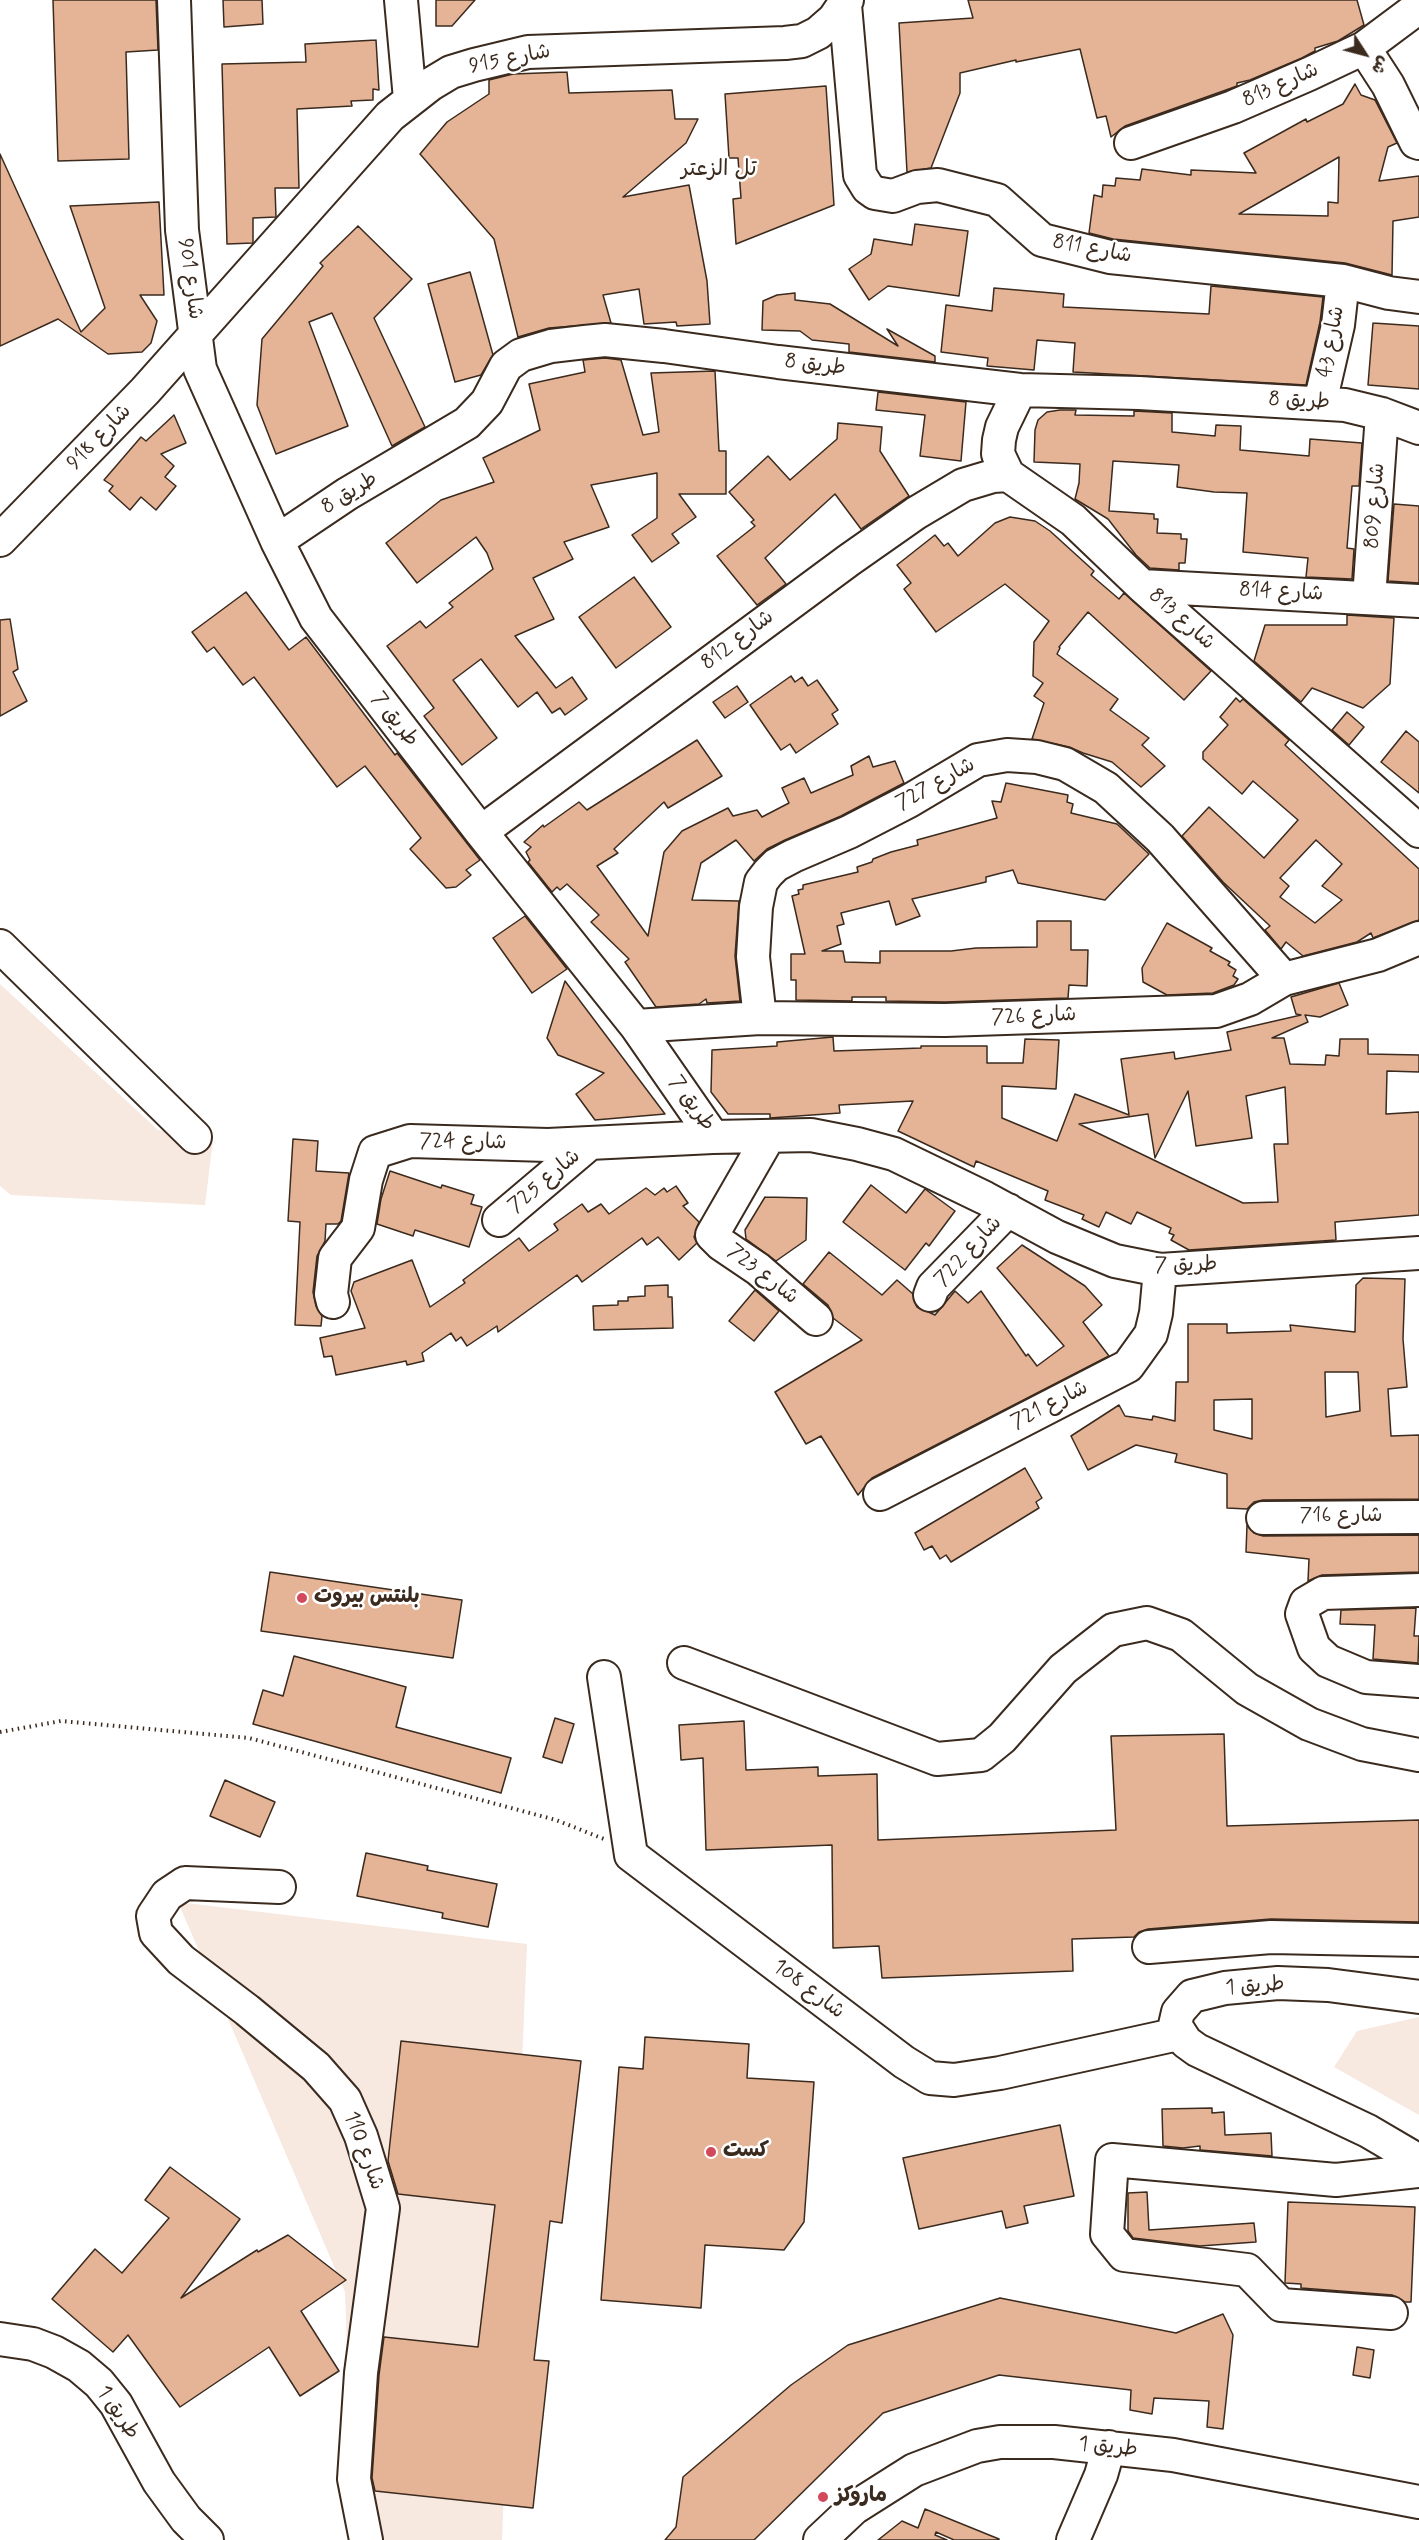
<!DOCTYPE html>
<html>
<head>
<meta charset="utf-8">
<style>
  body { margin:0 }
  #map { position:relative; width:1419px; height:2540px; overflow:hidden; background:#fff; font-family:Mynerve,"Playpen Sans Arabic",sans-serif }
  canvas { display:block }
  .north { position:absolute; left:1335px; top:24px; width:60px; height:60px; -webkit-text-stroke:4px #fff; paint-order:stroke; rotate:126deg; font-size:16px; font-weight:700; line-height:24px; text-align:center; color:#3b2a1e }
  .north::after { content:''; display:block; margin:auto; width:21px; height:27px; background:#3b2a1e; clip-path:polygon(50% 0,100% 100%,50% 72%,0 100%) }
</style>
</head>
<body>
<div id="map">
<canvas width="1419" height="2540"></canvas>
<div class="north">ش</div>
</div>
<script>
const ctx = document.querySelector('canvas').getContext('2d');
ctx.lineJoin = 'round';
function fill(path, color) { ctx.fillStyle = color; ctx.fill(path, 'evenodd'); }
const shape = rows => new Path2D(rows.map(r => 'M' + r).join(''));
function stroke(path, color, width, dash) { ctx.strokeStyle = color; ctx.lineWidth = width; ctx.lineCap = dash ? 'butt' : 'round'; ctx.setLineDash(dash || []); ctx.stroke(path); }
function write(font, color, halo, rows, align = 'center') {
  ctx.font = font + ' Mynerve,"Playpen Sans Arabic",sans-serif'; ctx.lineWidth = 5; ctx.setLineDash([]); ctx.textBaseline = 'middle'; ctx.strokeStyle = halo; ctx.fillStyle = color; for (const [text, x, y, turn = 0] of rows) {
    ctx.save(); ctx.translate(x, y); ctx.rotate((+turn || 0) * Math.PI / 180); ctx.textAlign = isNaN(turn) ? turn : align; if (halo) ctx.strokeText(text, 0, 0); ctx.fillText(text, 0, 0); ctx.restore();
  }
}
const built = shape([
  [0,984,158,1130,213,1140,205,1205,11,1195,0,1186],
  [178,1902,527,1944,502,2540,354,2540,345,2292],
  [1419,2017,1419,2115,1334,2067,1357,2031]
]);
const building = shape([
  [53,0,156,0,158,50,126,52,129,159,58,161,53,0],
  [223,0,262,0,263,24,224,27,223,0],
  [436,0,475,0,452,26,436,26,436,0],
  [968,0,1357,0,1364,25,1338,41,1315,48,1315,51,1302,58,1250,80,1237,83,1237,86,1226,90,1125,126,1111,137,1106,116,1097,118,1080,49,1016,62,1016,60,960,73,960,93,931,168,907,172,899,23,973,18,968,0],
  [376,40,379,90,373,89,373,100,351,101,352,106,297,109,299,188,275,188,276,217,253,218,253,243,227,244,222,64,306,62,305,44,376,40],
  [567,72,569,93,672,90,675,119,698,119,686,143,623,197,689,185,707,281,710,324,677,326,676,322,644,324,639,289,603,295,611,323,549,328,518,337,494,239,420,154,447,122,489,94,489,80,513,74,567,72],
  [1355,84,1361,95,1375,100,1397,143,1388,147,1379,181,1419,176,1419,217,1393,221,1392,275,1345,263,1113,239,1089,233,1094,195,1102,197,1103,185,1115,186,1116,178,1140,180,1142,169,1191,175,1191,170,1256,173,1244,153,1306,119,1307,122,1343,104,1355,84],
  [1339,157,1338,203,1328,202,1328,216,1239,214,1339,157],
  [826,86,834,205,736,244,733,199,741,198,738,158,729,158,725,94,826,86],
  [0,154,81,332,105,308,70,206,159,202,164,295,140,295,157,321,151,343,142,352,108,354,58,319,0,346,0,154],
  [915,224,968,231,959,296,888,286,869,300,849,269,871,254,874,239,912,245,915,224],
  [358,226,412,279,374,318,425,427,392,446,332,313,309,322,348,426,276,454,257,405,262,339,323,266,320,263,358,226],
  [470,272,493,355,481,375,455,382,428,284,470,272],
  [1211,286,1323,297,1320,322,1306,385,1073,372,1075,343,1037,340,1034,370,987,366,988,358,941,352,946,305,992,311,994,288,1064,294,1063,307,1209,314,1211,286],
  [795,293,795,300,830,304,898,346,887,329,935,356,935,362,849,352,849,344,812,340,800,331,762,330,763,301,777,295,795,293],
  [1373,323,1419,326,1419,389,1368,385,1373,323],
  [605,358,621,360,643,435,659,432,651,373,715,371,719,451,726,451,726,494,679,494,696,517,672,534,679,543,652,562,632,535,657,518,657,473,591,485,609,527,564,542,573,559,533,578,554,619,515,636,556,688,572,677,587,699,565,715,560,708,552,713,537,692,518,707,481,659,453,680,497,738,462,765,424,716,434,708,387,646,420,621,426,628,453,607,449,603,493,569,487,553,476,537,417,583,386,543,441,500,494,482,483,458,540,430,529,384,585,372,583,360,605,358],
  [878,392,966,402,961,461,920,456,925,415,876,410,878,392],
  [1060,410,1076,410,1075,415,1134,416,1134,411,1172,413,1172,432,1215,436,1216,425,1241,426,1240,450,1309,456,1310,439,1362,443,1359,486,1352,486,1347,548,1354,549,1352,579,1306,577,1308,558,1243,552,1247,493,1214,492,1177,487,1179,465,1113,461,1109,511,1154,514,1154,519,1158,519,1157,533,1181,534,1181,539,1187,539,1185,563,1179,563,1179,570,1150,568,1136,555,1108,519,1075,499,1079,483,1080,464,1034,462,1035,430,1038,420,1047,412,1060,410],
  [174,415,186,443,161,454,174,466,165,477,176,486,156,510,141,497,130,510,109,491,113,486,104,480,141,437,146,441,174,415],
  [838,423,882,427,880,451,909,496,861,529,835,494,765,558,786,584,757,605,717,556,755,526,751,522,754,520,729,492,768,456,790,480,837,439,838,423],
  [1394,504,1419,506,1419,583,1388,581,1394,504],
  [1010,517,1035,521,1050,531,1094,571,1091,575,1119,599,1124,593,1211,671,1184,700,1088,612,1059,647,1060,648,1057,654,1118,699,1110,710,1149,738,1142,745,1165,766,1141,787,1112,762,1083,753,1069,747,1032,739,1044,703,1034,696,1043,683,1033,676,1034,642,1049,621,1005,584,936,632,904,589,911,583,897,565,935,535,944,546,948,543,958,556,995,523,1010,517],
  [634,577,671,627,616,668,579,617,634,577],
  [246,592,289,650,306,637,395,755,397,753,480,860,466,870,471,875,456,887,446,888,410,849,421,838,365,766,337,787,254,677,243,685,214,647,207,652,192,632,246,592],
  [1347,615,1394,618,1390,684,1363,708,1312,688,1301,702,1254,661,1265,625,1347,625,1347,615],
  [10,619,18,669,13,672,27,701,0,716,0,620,10,619],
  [791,676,795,682,802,677,808,686,817,680,838,710,832,714,838,724,796,753,790,744,781,750,750,705,791,676],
  [737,686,748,702,725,718,713,702,737,686],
  [1236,698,1240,702,1243,699,1289,740,1285,745,1419,869,1419,920,1373,938,1371,933,1357,942,1303,956,1286,942,1281,949,1265,930,1270,926,1223,882,1182,836,1209,807,1264,858,1298,820,1253,781,1242,794,1203,759,1203,752,1228,725,1220,717,1236,698],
  [1316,840,1342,864,1322,886,1342,900,1315,923,1280,897,1289,886,1280,878,1316,840],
  [1347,712,1364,727,1349,745,1332,730,1347,712],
  [1406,731,1419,742,1419,793,1381,762,1406,731],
  [697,740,722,776,668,808,664,802,614,849,618,853,597,866,648,936,664,852,682,831,728,808,733,816,757,810,762,817,789,803,782,788,804,778,811,793,853,775,851,766,869,756,873,767,895,761,904,783,841,816,785,840,767,849,754,861,736,840,701,863,692,900,739,901,735,956,740,1001,707,1003,706,999,699,1004,656,1007,625,962,629,959,591,922,599,915,567,884,560,890,557,887,552,892,528,862,530,860,526,852,531,847,524,842,543,825,544,827,579,802,587,810,697,740],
  [1006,783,1068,795,1067,802,1073,804,1071,813,1117,824,1149,854,1105,900,1018,883,1013,870,986,877,986,882,912,899,920,916,896,925,889,901,841,913,844,924,837,926,841,944,822,951,843,951,845,962,880,963,880,951,951,951,976,948,1037,947,1037,921,1071,921,1071,950,1088,950,1087,986,1069,985,1068,998,945,1002,886,1001,886,997,852,997,852,1001,796,1000,796,980,791,980,791,954,805,954,792,896,799,894,798,890,803,889,803,885,858,872,857,867,872,862,873,859,891,852,918,845,917,840,997,818,992,801,1001,802,1006,783],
  [525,916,567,969,532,993,493,938,525,916],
  [1167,923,1212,948,1210,951,1230,962,1228,965,1236,970,1233,976,1238,979,1234,985,1213,993,1167,995,1143,982,1142,968,1167,923],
  [565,981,665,1114,595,1120,576,1094,604,1073,558,1055,547,1038,565,981],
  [1339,983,1348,1005,1320,1017,1305,1015,1308,1022,1272,1038,1284,1038,1290,1064,1325,1065,1326,1055,1339,1056,1340,1039,1368,1039,1368,1054,1419,1055,1419,1072,1387,1071,1386,1114,1419,1112,1419,1215,1335,1222,1336,1240,1189,1250,1171,1240,1174,1235,1169,1233,1171,1228,1137,1212,1131,1224,1106,1212,1099,1227,1082,1219,1084,1215,1045,1200,1048,1191,976,1161,974,1167,898,1131,913,1101,839,1105,840,1113,770,1118,770,1114,728,1114,711,1092,712,1050,777,1046,777,1042,833,1037,834,1051,921,1048,921,1046,987,1046,987,1063,1023,1063,1025,1039,1059,1040,1056,1089,1002,1086,1002,1118,1057,1141,1075,1094,1129,1115,1121,1059,1174,1052,1175,1059,1231,1050,1227,1032,1301,1015,1296,1014,1291,997,1339,983],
  [1285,1087,1288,1144,1274,1144,1278,1202,1243,1203,1079,1124,1148,1114,1155,1158,1188,1091,1196,1146,1252,1138,1246,1096,1285,1087],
  [293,1139,318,1141,316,1171,349,1173,341,1221,338,1224,326,1224,325,1241,317,1256,313,1292,316,1306,322,1316,321,1326,295,1325,300,1222,288,1221,293,1139],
  [390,1171,441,1188,442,1185,474,1195,471,1204,482,1207,469,1247,415,1230,413,1236,377,1224,381,1199,390,1171],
  [871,1185,906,1213,925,1189,955,1211,929,1246,926,1243,905,1270,843,1222,871,1185],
  [676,1186,688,1203,683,1206,699,1222,694,1237,697,1243,679,1260,658,1237,647,1245,642,1238,582,1282,577,1275,498,1332,497,1326,467,1346,461,1337,456,1341,451,1333,422,1353,424,1361,407,1365,406,1361,336,1375,332,1356,324,1357,320,1338,365,1328,351,1291,354,1282,412,1260,430,1307,465,1283,463,1280,519,1238,529,1251,558,1230,554,1224,582,1204,588,1212,601,1204,609,1214,646,1188,655,1195,664,1188,667,1192,676,1186],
  [765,1197,807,1198,806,1240,776,1261,746,1239,745,1230,765,1197],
  [1022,1245,1085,1286,1102,1305,1083,1322,1109,1356,872,1478,858,1495,821,1436,806,1444,775,1392,862,1340,833,1318,828,1305,803,1284,829,1252,882,1295,897,1280,913,1294,917,1307,935,1315,955,1291,968,1303,981,1291,1026,1356,1028,1354,1037,1366,1064,1346,997,1268,1022,1245],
  [1363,1278,1405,1279,1403,1339,1407,1387,1388,1389,1391,1436,1419,1435,1419,1499,1263,1500,1254,1502,1247,1509,1227,1508,1227,1474,1175,1462,1177,1454,1136,1445,1088,1470,1071,1436,1119,1405,1125,1416,1152,1420,1153,1416,1175,1421,1176,1382,1188,1382,1188,1324,1227,1324,1227,1333,1291,1331,1290,1325,1355,1332,1356,1285,1363,1278],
  [1325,1372,1358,1372,1360,1411,1326,1417,1325,1372],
  [1252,1399,1252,1439,1214,1430,1214,1400,1252,1399],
  [668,1285,668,1297,672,1297,673,1328,594,1330,593,1306,618,1305,618,1301,628,1301,628,1297,645,1296,645,1286,668,1285],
  [755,1290,779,1311,754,1341,729,1321,755,1290],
  [1025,1468,1042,1498,1036,1502,1039,1508,951,1562,946,1555,940,1559,932,1546,924,1550,915,1533,1025,1468],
  [1247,1525,1254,1533,1263,1536,1419,1535,1419,1572,1322,1575,1308,1581,1309,1559,1246,1552,1247,1525],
  [270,1572,462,1600,453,1658,261,1631,270,1572],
  [1416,1608,1414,1636,1419,1636,1418,1663,1373,1659,1375,1625,1340,1624,1341,1610,1416,1608],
  [294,1656,406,1687,396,1727,511,1758,501,1793,253,1724,263,1690,283,1696,294,1656],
  [555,1718,574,1724,562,1763,543,1757,555,1718],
  [744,1721,746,1770,818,1767,818,1776,877,1774,878,1840,1116,1830,1111,1736,1224,1734,1227,1826,1419,1820,1419,1922,1271,1919,1148,1929,1139,1932,1134,1937,1072,1939,1073,1971,882,1978,879,1946,833,1948,832,1845,706,1850,703,1758,681,1760,679,1725,744,1721],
  [225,1780,275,1802,260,1837,210,1816,225,1780],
  [366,1853,428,1866,427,1870,497,1884,488,1927,442,1918,443,1913,357,1896,366,1853],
  [645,2037,749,2044,747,2078,814,2082,804,2222,784,2250,705,2245,701,2308,601,2300,619,2067,643,2069,645,2037],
  [401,2041,581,2061,562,2223,550,2221,534,2360,549,2361,533,2508,375,2491,372,2478,379,2375,384,2337,478,2347,495,2205,398,2194,388,2161,401,2041],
  [1212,2108,1212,2113,1224,2112,1225,2135,1271,2133,1272,2156,1200,2150,1200,2146,1183,2148,1163,2146,1162,2109,1212,2108],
  [1060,2125,1074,2196,1024,2206,1028,2223,1006,2228,1002,2211,919,2229,903,2158,1060,2125],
  [170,2167,240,2219,181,2298,257,2250,258,2252,288,2235,346,2280,301,2311,339,2371,300,2396,269,2347,180,2407,128,2335,113,2352,52,2299,95,2249,122,2273,169,2218,145,2200,170,2167],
  [1147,2192,1149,2230,1254,2223,1256,2242,1200,2246,1133,2238,1128,2231,1128,2193,1147,2192],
  [1288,2202,1415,2207,1411,2302,1405,2302,1392,2295,1301,2288,1301,2284,1285,2283,1288,2202],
  [1000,2298,1176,2333,1223,2314,1233,2335,1223,2429,1207,2427,1209,2401,1154,2398,1152,2414,1130,2410,1131,2390,999,2375,883,2413,754,2540,665,2540,676,2527,683,2477,791,2385,848,2345,1000,2298],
  [1357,2347,1374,2350,1370,2378,1353,2375,1357,2347],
  [925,2509,999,2539,999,2540,954,2540,936,2532,935,2535,947,2540,878,2540,902,2521,918,2528,925,2509]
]);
const path = shape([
  [0,1732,61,1721,249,1738,556,1820,604,1839]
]);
const minor = shape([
  [174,0,182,230,200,369,277,541,316,618,481,832,636,1026,713,1137,811,1135,857,1144,894,1154,985,1198,1057,1237,1115,1261,1160,1270,1419,1253],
  [401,0,410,99],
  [845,5,860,175,868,188,875,193,893,196,917,187,938,185,997,200,1042,240,1110,257,1343,281,1389,293,1419,297],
  [1364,48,1388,85,1416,142,1419,143],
  [1131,143,1233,107,1309,74,1364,48,1419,7],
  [1020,390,1002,427,999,440,998,454,1008,475,1073,520,1142,586,1419,831],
  [1320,403,1338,325,1343,281],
  [0,540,145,391,390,116,431,84,451,72,474,65,528,52,785,43,802,41,818,33,834,19,847,0],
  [277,541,347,494,467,423,487,402,506,366,521,355,551,346,585,342,605,340,664,346,778,362,1020,390,1139,393,1345,405,1382,414,1419,428],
  [1142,586,1419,601],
  [1369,598,1382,414],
  [481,832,849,560,916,513,963,485,993,476,1008,475],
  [0,946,195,1137],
  [760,1018,753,957,756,907,761,882,768,873,776,865,793,856,849,832,909,801,978,760,1007,755,1037,757,1065,764,1106,788,1160,838,1284,979],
  [636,1026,760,1018,945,1020,1216,1011,1250,999,1284,979,1378,955,1419,938],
  [769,1136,712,1235,721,1244,758,1269,816,1319],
  [499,1220,590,1143],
  [930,1295,933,1287,1008,1210],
  [333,1302,331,1294,335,1258,358,1228,366,1180,375,1152,410,1141,548,1145,713,1137],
  [880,1494,1128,1366,1151,1334,1156,1313,1160,1270],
  [1263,1518,1419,1517],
  [1419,1590,1323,1593,1306,1603,1302,1614,1314,1648,1328,1661,1366,1677,1419,1681],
  [684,1663,937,1759,981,1755,1002,1738,1063,1669,1113,1630,1147,1623,1181,1635,1247,1689,1309,1724,1362,1744,1419,1755],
  [604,1677,631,1855,904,2062,930,2078,954,2080,1000,2073,1178,2034],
  [279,1887,185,1883,167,1895,153,1916,156,1933,181,1960,247,2010,316,2067,345,2100,361,2136,383,2208,361,2373,354,2479,366,2540],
  [1149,1947,1271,1937,1419,1940],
  [1419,1997,1328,1985,1278,1983,1225,1988,1192,1996,1178,2012,1175,2025,1186,2042,1197,2050,1368,2131,1419,2161],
  [1391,2313,1281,2305,1247,2270,1124,2255,1107,2234,1112,2160,1336,2180,1419,2171],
  [0,2339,33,2344,54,2352,79,2366,99,2383,116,2404,159,2482,186,2519,207,2540],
  [820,2540,854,2508,914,2470,977,2446,1000,2442,1054,2442,1173,2455,1419,2502],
  [1073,2540,1101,2475,1109,2447]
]);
const markers = [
  [302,1598,6,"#d1495b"],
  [711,2152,6,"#d1495b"],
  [823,2497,6,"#d1495b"]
];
const streetNames = [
  ["شارع 915",510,60,-11],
  ["شارع 813",1281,86,-24],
  ["شارع 811",1092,250,11],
  ["شارع 901",189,279,82],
  ["شارع 43",1332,342,-79],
  ["طريق 8",815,366,7],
  ["طريق 8",1299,402,3],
  ["شارع 918",100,438,-46],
  ["طريق 8",350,494,-32],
  ["شارع 809",1376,506,-86],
  ["شارع 814",1281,593,3],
  ["شارع 813",1181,620,42],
  ["شارع 812",738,641,-37],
  ["7 طريق",394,720,52],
  ["شارع 727",936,785,-29],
  ["شارع 726",1034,1017,-2],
  ["7 طريق",691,1104,54],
  ["شارع 724",463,1143,1],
  ["شارع 725",545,1182,-40],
  ["شارع 722",969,1252,-47],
  ["7 طريق",1186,1266,-1],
  ["شارع 723",762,1275,38],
  ["شارع 721",1050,1406,-27],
  ["شارع 716",1341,1517],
  ["طريق 1",1255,1987,-4],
  ["شارع 108",808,1990,37],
  ["شارع 110",363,2151,70],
  ["طريق 1",117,2413,56],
  ["طريق 1",1108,2448,6]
];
const poiNames = [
  ["بلنتس بيروت",314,1598],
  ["كست",723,2152],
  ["ماروكز",835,2497]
];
const neighbourhoodNames = [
  ["تل الزعتر",719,170]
];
fill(built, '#f7e8e0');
fill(building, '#e5b496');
stroke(building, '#3b2a1e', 1.5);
stroke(minor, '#3b2a1e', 36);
stroke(path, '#3b2a1e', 4, [1.5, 4.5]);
stroke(minor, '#fff', 32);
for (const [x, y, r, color] of markers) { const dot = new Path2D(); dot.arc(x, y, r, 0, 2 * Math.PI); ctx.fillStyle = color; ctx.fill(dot); stroke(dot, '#fff', 2); }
write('21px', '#3b2a1e', '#fff', streetNames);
write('bold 21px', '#3b2a1e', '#fff', poiNames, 'left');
write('22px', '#3b2a1e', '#fff', neighbourhoodNames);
</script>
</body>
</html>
